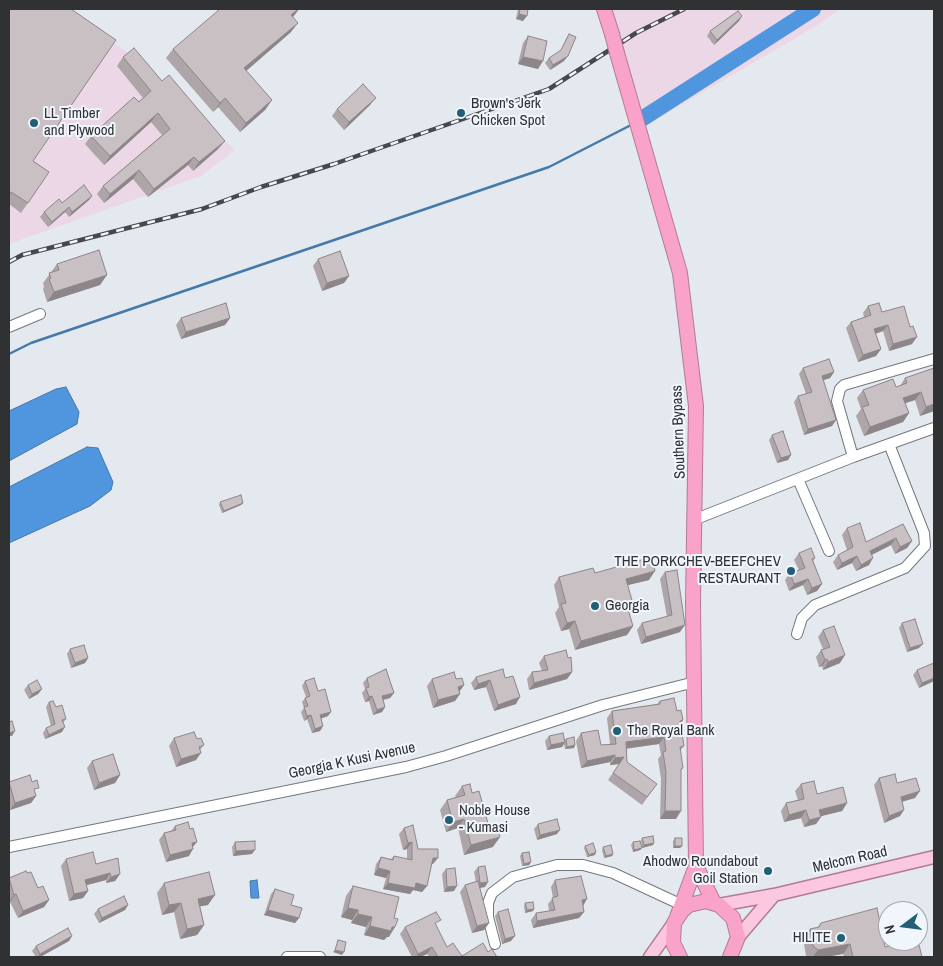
<!DOCTYPE html>
<html>
<head>
<meta charset="utf-8">
<style>
  body { margin:0 }
  #map { position:relative; width:943px; height:966px; overflow:hidden; background:#e4e9ef; font-family:"Archivo Narrow",sans-serif }
  canvas { display:block }
  .frame { position:absolute; inset:0; border:10px solid #2f3133; pointer-events:none }
  .north { position:absolute; left:878px; top:901px; width:50px; height:50px; box-sizing:border-box; background:#f1f6fd; border:1px solid #a3a7ac; border-radius:50%; rotate:255deg; font-size:14px; font-weight:700; line-height:20px; text-align:center; color:#2f3133 }
  .north::after { content:''; display:block; margin:auto; width:18px; height:22px; background:#205f75; clip-path:polygon(50% 0,100% 100%,50% 72%,0 100%) }
</style>
</head>
<body>
<div id="map">
<canvas width="943" height="966"></canvas>
<div class="frame"></div>
<div class="north">N</div>
</div>
<script>
const ctx = document.querySelector('canvas').getContext('2d');
ctx.lineJoin = 'round';
function fill(path, color) { ctx.fillStyle = color; ctx.fill(path, 'evenodd'); }
const shape = rows => new Path2D(rows.map(r => 'M' + r).join(''));
function stroke(path, color, width, dash) { ctx.strokeStyle = color; ctx.lineWidth = width; ctx.lineCap = dash ? 'butt' : 'round'; ctx.setLineDash(dash || []); ctx.stroke(path); }
function write(font, color, halo, rows, align = 'center') {
  ctx.font = font + ' "Archivo Narrow",sans-serif'; ctx.lineWidth = 4; ctx.setLineDash([]); ctx.textBaseline = 'middle'; ctx.strokeStyle = halo; ctx.fillStyle = color; for (const [text, x, y, turn = 0] of rows) {
    ctx.save(); ctx.translate(x, y); ctx.rotate((+turn || 0) * Math.PI / 180); ctx.textAlign = isNaN(turn) ? turn : align; if (halo) ctx.strokeText(text, 0, 0); ctx.fillText(text, 0, 0); ctx.restore();
  }
}
const industrial = shape([
  [9,9,67,9,142,63,150,73,235,150,201,176,9,244],
  [611,9,840,9,813,28,643,127]
]);
const water = shape([
  [66,387,79,412,77,424,9,461,9,411,56,389,66,387],
  [87,447,98,448,113,482,111,490,90,506,9,543,9,487,87,447],
  [257,880,259,898,251,898,250,881,257,880]
]);
const stream = shape([
  [9,354,31,343,549,167,633,124]
]);
const river = shape([
  [637,122,813,9]
]);
const minor = shape([
  [9,327,40,314],
  [853,457,837,401,840,389,844,385,934,359],
  [798,479,829,551],
  [696,519,853,457,934,428],
  [797,634,802,618,815,605,905,568,925,546,924,533,889,444],
  [9,847,406,767,446,756,603,705,695,682],
  [495,944,488,917,488,903,492,893,513,877,557,865,583,865,613,873,682,905],
  [287,957,320,957]
]);
const major = shape([
  [719,905,774,895,934,857],
  [738,937,774,895],
  [650,957,674,923]
]);
const highway = shape([
  [604,9,612,34],
  [617,53,680,273,696,406,693,603,696,866,677,917],
  [696,866,714,903],
  [680,957,673,943,674,923,682,911,689,905,706,901,719,905,733,918,738,937,730,957]
]);
const rail = shape([
  [9,262,22,255,202,209,261,187,334,164,549,89,636,33,684,9]
]);
const highwayBridge = shape([
  [612,34,617,53]
]);
const wall = shape([
  [9,9,33,161,49,172,21,213,9,204],
  [299,9,293,17,291,32,246,71,272,100,265,110,240,132,218,107,213,112,166,58,173,49],
  [518,9,528,9,523,21,516,19],
  [739,21,714,45,707,36,710,31],
  [569,34,564,61,550,70,545,63,549,58,560,52,566,39],
  [528,36,538,69,518,64,523,43],
  [123,57,218,149,193,171,188,165,148,197,133,179,104,203,97,194,103,186,162,135,151,122,104,165,85,144,91,136,143,98,117,66],
  [370,105,344,130,332,116,337,109],
  [92,196,89,200,69,217,65,212,48,227,40,217,44,212,62,203],
  [318,259,349,276,344,283,322,291,313,266],
  [57,264,100,285,47,302,43,289,44,287,43,283],
  [868,306,882,312,912,344,889,351,883,331,875,334,881,349,876,356,858,362,846,328,851,322,864,317,863,313],
  [181,318,230,318,225,325,181,339,176,325],
  [803,368,834,372,830,378,823,380,836,420,832,426,804,435,794,402,798,396,806,394,799,374],
  [934,368,934,411,920,416,915,400,905,403,909,413,903,422,864,436,856,416,861,409,857,398,863,390,896,387,900,386,905,378],
  [772,435,791,455,788,460,777,463,769,440],
  [220,502,243,503,241,505,222,513,219,505],
  [903,524,912,541,907,548,895,554,891,545,872,555,869,565,856,571,852,563,837,570,833,562,838,555,847,550,842,535,847,528,866,542],
  [799,553,815,558,813,561,822,584,817,591,807,595,803,585,789,591,785,580,790,573,799,570,794,560],
  [665,572,680,632,641,644,637,630,642,623,667,617,660,579],
  [595,573,649,580,627,585,633,604,628,611,633,626,627,635,575,650,569,629,561,631,555,613,559,607,554,585,559,577],
  [902,623,919,648,907,652,899,628],
  [823,630,840,663,823,670,822,666,819,667,816,657,821,650,823,649,818,637],
  [70,649,88,658,85,663,71,668,67,654],
  [544,656,572,672,567,679,529,690,527,679,532,672,542,671,539,663],
  [934,663,934,681,919,688,913,675,917,670],
  [476,677,505,678,516,704,494,711,486,687,474,690,471,683],
  [367,678,394,693,390,698,383,700,385,707,382,712,373,715,369,701,365,702,362,693,365,689,363,683],
  [432,679,456,679,464,685,460,691,455,701,433,708,427,686],
  [305,681,318,691,328,716,321,718,323,726,320,731,312,733,307,719,304,721,301,712,304,708,302,702,306,697,302,686],
  [28,685,42,689,38,694,29,699,24,690],
  [660,701,677,711,683,720,681,724,684,746,680,751,681,771,676,819,660,819,661,779,658,759,661,755,659,744,626,749,627,762,657,784,642,805,608,780,619,764,610,765,610,762,581,768,576,741,581,733,601,745,610,744,607,718,612,711,657,704],
  [49,702,56,707,66,719,63,723,62,732,45,739,43,733,46,728,51,726,46,707],
  [549,736,565,740,566,739,575,745,574,748,565,749,564,744,562,747,547,750,545,741],
  [174,738,197,739,204,745,200,750,196,760,176,767,169,746],
  [92,761,120,775,115,783,94,790,87,768],
  [879,778,897,783,915,798,902,802,900,816,884,823,874,785],
  [9,782,35,793,36,796,31,803,10,810,9,805],
  [801,784,817,794,847,803,842,811,820,816,821,817,816,824,804,827,801,818,784,822,781,811,786,803,798,800,795,791],
  [462,786,472,793,493,847,464,855,458,828,446,832,440,810,447,800,456,797,455,796],
  [538,824,557,834,537,840,534,829],
  [175,826,189,856,166,862,159,840,164,833,171,831],
  [404,828,418,849,433,864,431,864,427,886,422,892,413,890,410,894,383,889,386,878,374,875,376,864,381,857,391,859,394,856,407,859,407,849,403,850,399,834],
  [642,838,653,845,642,848,641,841],
  [675,838,682,846,680,848,673,848,673,841],
  [235,842,252,854,233,856,232,847],
  [633,842,642,848,640,850,633,852,631,845],
  [585,846,595,855,587,857,584,848],
  [603,847,613,854,612,856,604,858,602,850],
  [522,853,531,862,529,865,522,866,520,856],
  [66,859,96,864,120,874,115,881,106,883,106,880,86,885,88,891,83,898,69,901,61,866],
  [478,867,485,887,480,888,489,923,484,930,472,933,460,892,465,885,476,882,474,872],
  [446,869,454,891,444,892,442,874],
  [27,873,38,888,49,900,44,907,18,918,10,902,9,902,9,878],
  [555,880,583,906,584,912,579,918,533,928,531,920,536,913,549,911,548,904,553,898,551,887],
  [164,883,208,905,200,906,204,925,197,935,180,939,174,912,162,915,157,893],
  [353,886,389,937,387,937,384,940,364,935,366,927,351,923,352,920,341,917,346,896],
  [275,889,291,905,299,918,295,923,264,915,271,894],
  [525,903,533,911,525,913,524,906],
  [128,905,125,910,99,923,94,914,98,909],
  [498,912,511,941,502,944,495,916],
  [821,923,885,947,922,957,844,957,843,954,825,957,808,957,806,956,803,938,810,929,817,928],
  [436,926,447,947,462,956,488,952,497,957,429,957,427,954,420,957,412,957,400,934,405,927],
  [72,936,69,941,40,957,36,957,32,951,36,946]
]);
const shadedWall = shape([
  [299,9,293,17,291,15],
  [519,14,527,16,523,21,516,19],
  [742,16,739,21,714,45,717,40],
  [298,23,291,32,238,78,244,68],
  [568,56,564,61,550,70,553,65],
  [523,57,543,61,538,69,518,64],
  [225,98,218,107,213,112,220,103],
  [376,98,370,105,344,130,349,122],
  [272,100,265,110,240,132,246,123],
  [158,113,151,122,104,165,110,156],
  [225,141,218,149,193,171,199,162],
  [194,157,188,165,148,197,154,189],
  [139,170,133,179,104,203,110,194],
  [92,196,89,200,69,217,72,212],
  [69,207,65,212,48,227,52,222],
  [107,275,100,285,47,302,54,292],
  [349,276,344,283,322,291,327,283],
  [230,318,225,325,181,339,186,332],
  [888,325,883,331,869,336,874,329],
  [917,337,912,344,889,351,893,344],
  [881,349,876,356,858,362,863,355],
  [834,372,830,378,818,382,822,376],
  [921,392,915,400,897,406,903,398],
  [934,404,934,411,920,416,926,407],
  [909,413,903,422,864,436,870,427],
  [836,420,832,426,804,435,808,429],
  [791,455,788,460,777,463,781,458],
  [243,503,241,505,222,513,224,511],
  [896,538,891,545,865,558,870,551],
  [912,541,907,548,895,554,900,547],
  [857,556,852,563,837,570,842,563],
  [873,558,869,565,856,571,861,565],
  [655,571,649,580,620,587,626,579],
  [808,579,803,585,789,591,794,584],
  [822,584,817,591,807,595,812,588],
  [633,604,627,612,627,606],
  [575,621,569,629,561,631,567,623],
  [685,625,680,632,641,644,646,637],
  [633,626,627,635,575,650,581,641],
  [923,644,919,648,907,652,910,648],
  [845,655,840,663,823,670,828,662],
  [88,658,85,663,71,668,75,663],
  [827,659,822,666,819,667,825,660],
  [572,672,567,679,529,690,534,683],
  [934,678,934,681,919,688,922,683],
  [490,680,486,687,474,690,478,684],
  [464,685,459,692,458,687],
  [42,689,38,694,29,699,32,694],
  [394,693,390,698,378,701,382,696],
  [460,694,455,701,433,708,438,700],
  [372,696,369,701,365,702,369,697],
  [520,697,516,704,494,711,498,705],
  [385,707,382,712,373,715,377,710],
  [331,712,328,716,317,720,320,715],
  [311,715,307,719,304,721,307,716],
  [323,726,320,731,312,733,315,729],
  [65,727,62,732,45,739,49,735],
  [15,731,12,736,9,736,9,733],
  [664,737,659,744,620,749,626,742],
  [565,742,562,747,547,750,551,745],
  [575,745,574,748,565,749,567,747],
  [201,753,196,760,176,767,181,759],
  [615,755,610,762,581,768,587,761],
  [624,757,619,764,610,765,615,758],
  [120,775,115,783,94,790,99,783],
  [920,791,915,798,896,803,901,797],
  [36,796,31,803,10,810,15,803],
  [847,803,842,811,814,818,819,810],
  [806,810,801,818,784,822,789,815],
  [904,810,900,816,884,823,889,816],
  [665,811,681,811,676,819,660,819],
  [821,817,816,824,804,827,809,820],
  [464,819,458,828,446,832,453,822],
  [560,830,557,834,537,840,540,835],
  [500,837,493,847,464,855,471,845],
  [197,842,192,848,192,843],
  [412,842,407,849,403,850,408,843],
  [654,843,653,845,642,848,644,845],
  [675,846,682,846,680,848,673,848],
  [642,848,640,850,633,852,634,850],
  [193,849,189,856,166,862,170,855],
  [255,850,252,854,233,856,236,851],
  [596,852,595,855,587,857,589,855],
  [613,854,612,856,604,858,606,856],
  [433,858,438,858,433,864,428,864],
  [531,862,529,865,522,866,524,864],
  [378,868,390,871,386,878,374,875],
  [110,873,106,880,80,887,85,880],
  [120,874,115,881,106,883,111,877],
  [488,882,485,887,477,888,480,883],
  [388,883,416,883,427,886,422,892,413,890,410,894,383,889],
  [457,886,454,891,444,892,447,887],
  [88,891,83,898,69,901,74,894],
  [16,894,10,902,9,902,14,895],
  [215,895,208,905,191,908,198,899],
  [587,899,583,906,582,900],
  [49,900,44,907,18,918,23,911],
  [181,903,174,912,162,915,169,905],
  [128,905,125,910,99,923,102,918],
  [348,908,358,910,352,920,341,917],
  [534,909,533,911,525,913,527,910],
  [268,910,299,918,295,923,264,915],
  [584,912,579,918,533,928,537,921],
  [358,914,372,917,366,927,351,923],
  [489,923,484,930,472,933,477,926],
  [204,925,197,935,180,939,187,929],
  [370,926,392,927,395,927,389,937,387,937,384,940,364,935],
  [72,936,69,941,40,957,38,957,40,954],
  [515,936,511,941,502,944,505,939],
  [850,944,843,954,825,957,813,957,818,950],
  [432,947,427,954,420,957,416,957,418,954],
  [335,950,344,952,342,955,333,952]
]);
const building = shape([
  [9,9,71,9,116,40,33,161,49,172,28,203,11,192,9,196,9,9],
  [220,9,298,9,291,15,298,23,244,68,272,100,246,123,225,98,220,103,173,49,220,9],
  [520,9,528,9,527,16,519,14,520,9],
  [738,11,742,16,717,40,710,31,738,11],
  [569,34,576,37,568,56,553,65,549,58,561,50,569,34],
  [528,36,547,41,543,61,523,57,528,36],
  [134,48,162,81,169,75,225,141,199,162,194,157,154,189,139,170,110,194,103,186,170,129,158,113,110,156,91,136,134,97,139,102,151,91,123,57,134,48],
  [363,84,376,98,349,122,337,109,363,84],
  [84,185,92,196,72,212,69,207,52,222,44,212,59,199,62,203,84,185],
  [99,250,107,275,54,292,49,279,51,278,49,273,59,270,57,264,99,250],
  [340,251,349,276,327,283,318,259,340,251],
  [226,303,230,318,186,332,181,318,226,303],
  [879,303,882,312,904,306,910,327,913,326,917,337,893,344,888,325,874,329,881,349,863,355,851,322,871,315,868,306,879,303],
  [829,359,834,372,822,376,836,420,808,429,798,396,812,392,803,368,829,359],
  [934,368,934,404,926,407,921,392,903,398,909,413,870,427,862,407,869,405,863,390,893,379,896,387,907,383,905,378,934,368],
  [783,431,791,455,781,458,772,435,783,431],
  [241,495,243,503,224,511,220,502,241,495],
  [860,523,866,542,903,524,912,541,900,547,896,538,870,551,873,558,861,565,857,556,842,563,838,555,853,547,847,528,860,523],
  [811,548,815,558,812,559,822,584,812,588,808,579,794,584,790,573,805,568,799,553,811,548],
  [652,557,655,571,626,579,633,604,627,606,633,626,581,641,575,621,567,623,561,604,566,603,559,577,593,568,595,573,652,557],
  [677,570,685,625,646,637,642,623,672,615,665,572,677,570],
  [915,619,923,644,910,648,902,623,915,619],
  [834,626,845,655,828,662,827,659,825,660,821,650,830,647,823,630,834,626],
  [84,645,88,658,75,663,70,649,84,645],
  [566,650,568,658,571,657,572,672,534,683,532,672,548,670,544,656,566,650],
  [934,663,934,678,922,683,917,670,934,663],
  [386,669,394,693,382,696,385,707,377,710,372,696,369,697,366,688,369,687,367,678,386,669],
  [503,669,505,678,513,676,520,697,498,705,490,680,478,684,476,677,503,669],
  [454,672,456,679,462,678,464,685,458,687,460,694,438,700,432,679,454,672],
  [314,678,318,691,325,689,331,712,320,715,323,726,315,729,311,715,307,716,304,707,308,706,305,698,310,696,305,681,314,678],
  [37,680,42,689,32,694,28,685,37,680],
  [674,698,677,711,681,710,683,720,680,721,684,746,680,747,683,768,681,769,681,811,665,811,666,772,663,752,666,751,664,737,626,742,627,762,657,784,647,797,613,773,624,757,615,758,615,755,587,761,581,733,598,730,601,745,616,744,612,711,660,704,660,701,674,698],
  [53,701,56,707,62,705,66,719,62,720,65,727,49,735,46,728,55,724,49,702,53,701],
  [12,721,15,731,9,733,9,722,12,721],
  [194,732,197,739,201,738,204,745,199,747,201,753,181,759,174,738,194,732],
  [563,733,565,742,551,745,549,736,563,733],
  [574,737,575,745,567,747,566,739,574,737],
  [113,754,120,775,99,783,92,761,113,754],
  [895,774,897,783,916,778,920,791,901,797,904,810,889,816,879,778,895,774],
  [30,775,32,782,37,780,39,788,34,789,36,796,15,803,9,782,30,775],
  [814,781,817,794,843,787,847,803,819,810,821,817,809,820,806,810,789,815,786,803,804,799,801,784,814,781],
  [470,784,472,793,479,791,489,827,496,824,500,837,471,845,464,819,453,822,447,800,465,795,462,786,470,784],
  [557,819,560,830,540,835,538,824,557,819],
  [188,822,190,829,193,828,197,842,192,843,193,849,170,855,164,833,176,830,175,826,188,822],
  [413,825,418,849,438,849,438,858,433,858,427,886,416,883,415,888,388,883,390,871,378,868,381,857,393,860,394,856,412,860,412,842,408,843,404,828,413,825],
  [653,836,654,843,644,845,642,838,653,836],
  [675,838,682,838,682,846,675,846,675,838],
  [255,841,255,850,236,851,235,842,255,841],
  [640,841,642,848,634,850,633,842,640,841],
  [593,843,596,852,589,855,585,846,593,843],
  [611,845,613,854,606,856,603,847,611,845],
  [93,852,96,864,118,858,120,874,111,877,110,873,85,880,88,891,74,894,66,859,93,852],
  [529,852,531,862,524,864,522,853,529,852],
  [485,866,488,882,480,883,478,867,485,866],
  [455,868,457,886,447,887,446,869,455,868],
  [26,871,27,873,31,872,38,888,43,886,49,900,23,911,16,894,14,895,9,878,26,871],
  [209,872,215,895,198,899,204,925,187,929,181,903,169,905,164,883,209,872],
  [581,876,587,899,582,900,584,912,537,921,536,913,555,910,552,898,558,896,555,880,581,876],
  [478,881,489,923,477,926,465,885,478,881],
  [353,886,399,897,394,918,398,919,395,927,392,927,391,931,370,926,372,917,358,914,358,910,348,908,353,886],
  [275,889,294,895,291,905,302,908,299,918,268,910,275,889],
  [124,896,128,905,102,918,98,909,124,896],
  [533,902,534,909,527,910,525,903,533,902],
  [877,908,885,947,906,941,918,941,922,957,853,957,850,944,818,950,813,946,810,929,819,927,821,923,877,908],
  [508,909,515,936,505,939,498,912,508,909],
  [436,912,441,920,435,923,447,947,453,943,462,956,483,943,488,952,492,949,497,957,438,957,432,947,418,954,405,927,436,912],
  [68,928,72,936,40,954,36,946,68,928],
  [338,940,346,942,344,952,335,950,338,940]
]);
const markers = [
  [461,113,5,"#205f75"],
  [34,123,5,"#205f75"],
  [791,571,5,"#205f75"],
  [595,606,5,"#205f75"],
  [617,731,5,"#205f75"],
  [449,820,5,"#205f75"],
  [768,871,5,"#205f75"],
  [841,938,5,"#205f75"]
];
const poiNames = [
  ["Brown's Jerk",471,104],
  ["Chicken Spot",471,121],
  ["LL Timber",44,114],
  ["and Plywood",44,131],
  ["THE PORKCHEV-BEEFCHEV",781,562,"right"],
  ["RESTAURANT",781,579,"right"],
  ["Georgia",605,606],
  ["The Royal Bank",627,731],
  ["Noble House",459,811],
  ["- Kumasi",459,828],
  ["Ahodwo Roundabout",758,862,"right"],
  ["Goil Station",758,879,"right"],
  ["HILITE",831,938,"right"]
];
const streetNames = [
  ["Southern Bypass",679,432,-92],
  ["Georgia K Kusi Avenue",352,761,-12],
  ["Melcom Road",850,860,-13]
];
fill(industrial, '#ecd7e6');
fill(water, '#4f96de');
stroke(water, '#4578ab', 1);
stroke(stream, '#4578ab', 2.5);
stroke(river, '#4f96de', 16);
stroke(minor, '#74787e', 12);
stroke(major, '#b27b95', 15);
stroke(highway, '#b27b95', 16);
stroke(minor, '#fff', 10);
stroke(major, '#fbc8df', 12);
stroke(highway, '#f9a3ca', 14);
stroke(rail, '#46484a', 4.5);
stroke(rail, '#f1f6fd', 2.5, [8]);
stroke(highwayBridge, '#b27b95', 16, []);
stroke(highwayBridge, '#f9a3ca', 14);
fill(wall, '#ada5a8');
fill(shadedWall, '#8d8688');
fill(building, '#c9c0c3');
stroke(building, '#8d8688', 1);
for (const [x, y, r, color] of markers) { const dot = new Path2D(); dot.arc(x, y, r, 0, 2 * Math.PI); ctx.fillStyle = color; ctx.fill(dot); stroke(dot, '#f1f6fd', 2); }
write('15px', '#2f3133', '#f1f6fd', poiNames, 'left');
write('15px', '#2f3133', '#f1f6fd', streetNames);
</script>
</body>
</html>
